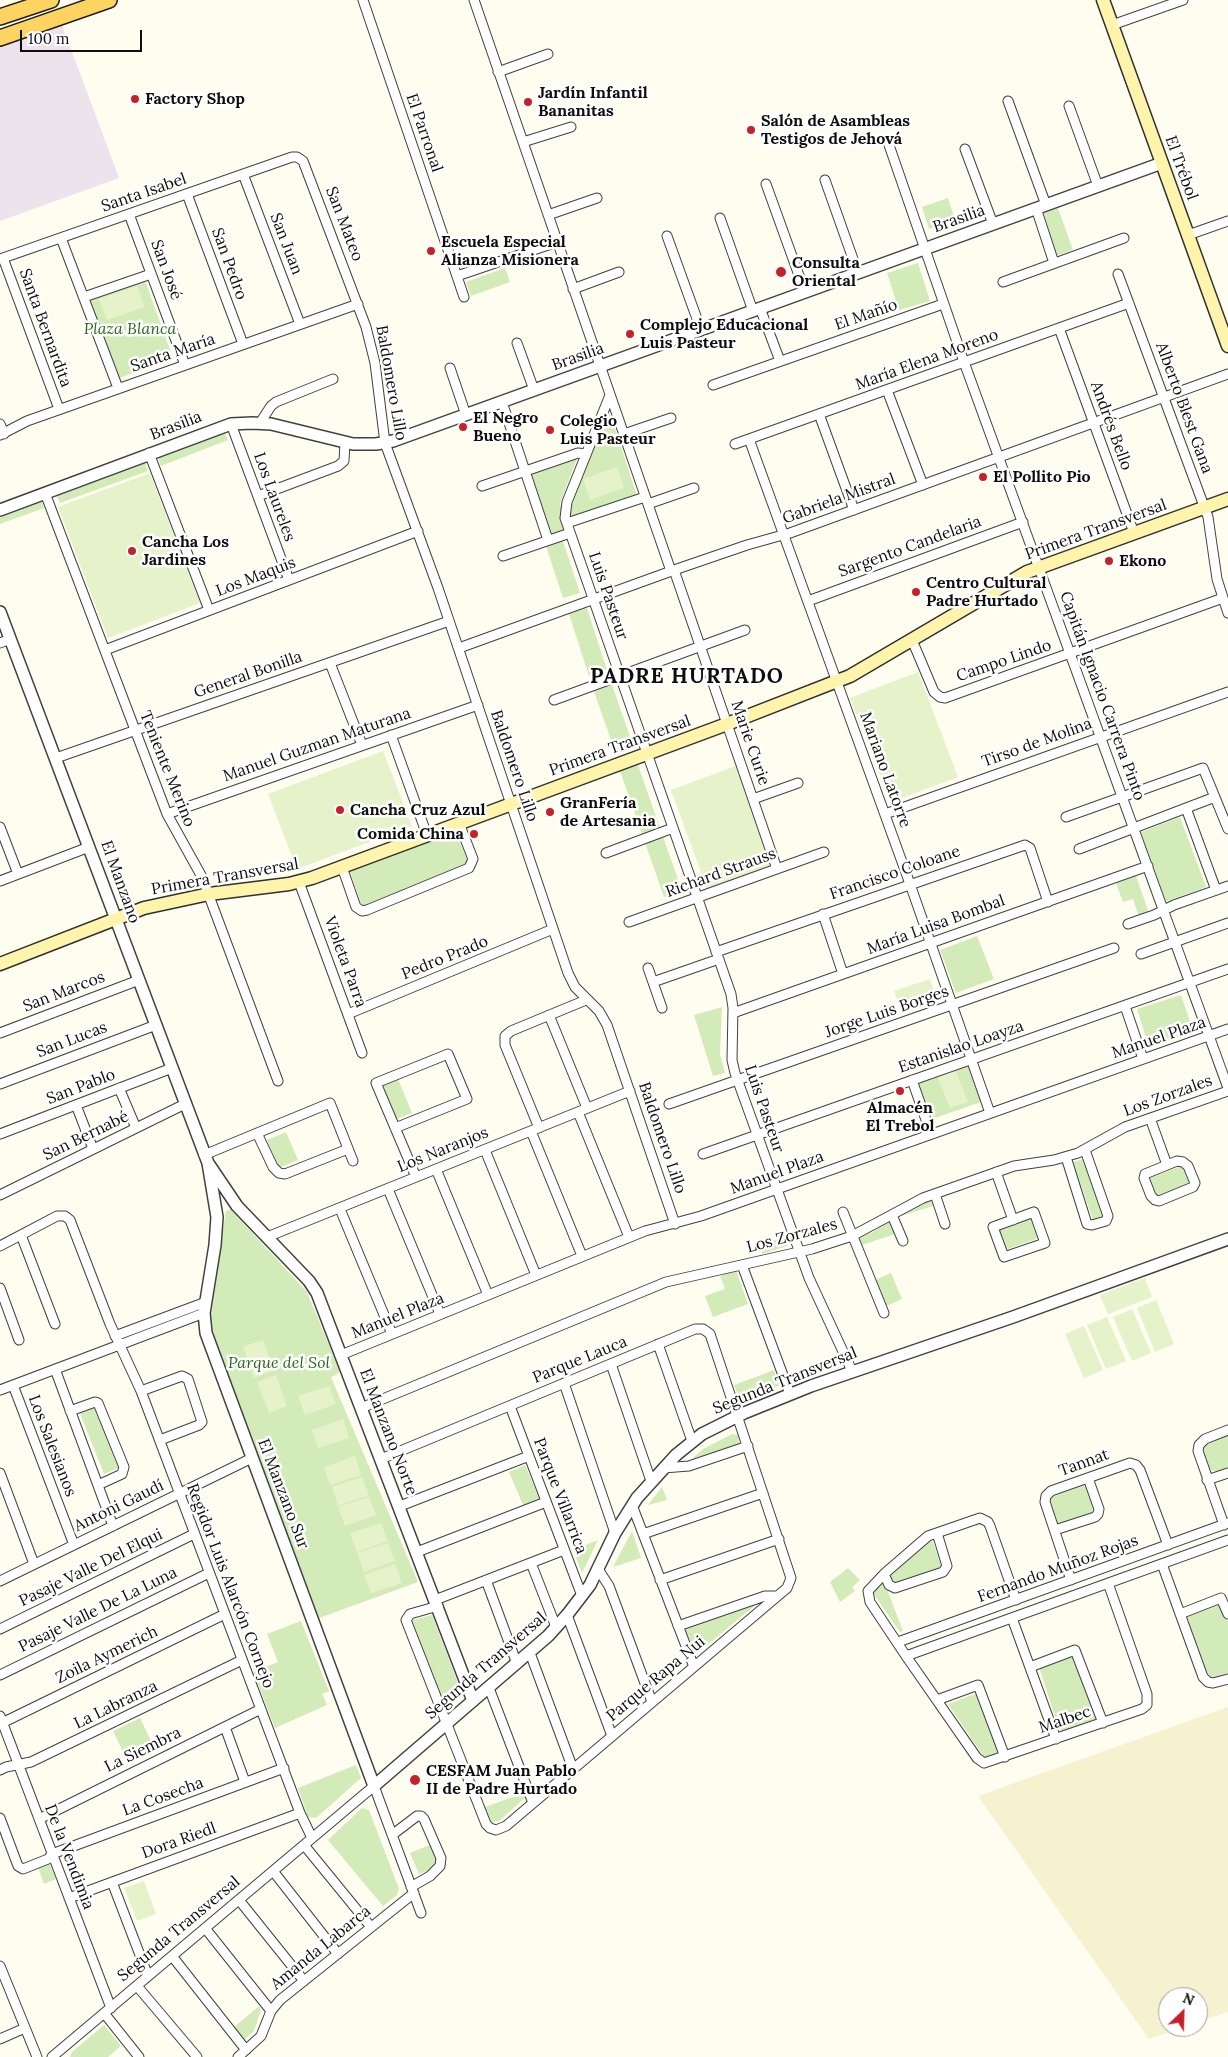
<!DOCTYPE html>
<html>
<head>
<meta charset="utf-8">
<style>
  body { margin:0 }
  #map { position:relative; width:1228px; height:2057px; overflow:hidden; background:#fffcf0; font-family:Lora,serif }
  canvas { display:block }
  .north { position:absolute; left:1158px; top:1987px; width:50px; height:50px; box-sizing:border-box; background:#fff; border:1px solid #9f9f9f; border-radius:50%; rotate:24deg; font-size:14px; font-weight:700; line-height:20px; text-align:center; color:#0e0e0e }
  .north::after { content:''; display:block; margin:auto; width:18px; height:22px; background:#c4212b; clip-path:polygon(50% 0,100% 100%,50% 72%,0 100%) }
  .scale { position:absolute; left:20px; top:30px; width:122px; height:22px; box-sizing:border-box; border:2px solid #0e0e0e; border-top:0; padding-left:6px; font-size:15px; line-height:18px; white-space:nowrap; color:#0e0e0e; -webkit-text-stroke:4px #fff; paint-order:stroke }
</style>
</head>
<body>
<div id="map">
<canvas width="1228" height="2057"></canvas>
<div class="north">N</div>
<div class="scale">100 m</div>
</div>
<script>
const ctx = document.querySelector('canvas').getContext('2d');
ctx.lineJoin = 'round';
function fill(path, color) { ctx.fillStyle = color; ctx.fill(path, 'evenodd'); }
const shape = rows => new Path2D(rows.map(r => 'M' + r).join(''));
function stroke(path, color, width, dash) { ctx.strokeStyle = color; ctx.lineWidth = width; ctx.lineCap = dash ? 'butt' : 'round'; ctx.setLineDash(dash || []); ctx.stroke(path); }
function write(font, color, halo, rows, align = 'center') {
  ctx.font = font + ' Lora,serif'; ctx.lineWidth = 5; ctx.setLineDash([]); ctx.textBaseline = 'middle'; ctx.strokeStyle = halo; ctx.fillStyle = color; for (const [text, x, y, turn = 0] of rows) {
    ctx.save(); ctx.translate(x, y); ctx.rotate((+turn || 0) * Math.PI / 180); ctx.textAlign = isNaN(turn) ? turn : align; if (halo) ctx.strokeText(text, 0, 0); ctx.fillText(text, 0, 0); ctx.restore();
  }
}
const industrial = shape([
  [62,25,119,178,0,221,0,47]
]);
const farmland = shape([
  [1228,1707,1228,2012,1198,2022,1198,1997,1168,1997,1168,2027,1184,2027,1149,2039,978,1796]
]);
const green = shape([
  [948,198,955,220,929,229,922,207],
  [1058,208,1073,250,1056,256,1044,213],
  [918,263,930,301,899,310,887,273],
  [505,268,510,282,471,296,466,282],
  [144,278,173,358,117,379,87,299],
  [609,410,637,496,572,518,570,510,607,411],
  [224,432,228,440,161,466,158,457],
  [578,456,560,503,565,532,551,537,530,473],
  [145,462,148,471,60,503,56,494],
  [41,500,44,508,0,524,0,514],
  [561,535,580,593,563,598,544,540],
  [586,605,607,670,589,676,568,611],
  [611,682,633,745,615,751,593,689],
  [638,765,682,891,664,897,620,771],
  [1180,817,1206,887,1165,902,1139,833],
  [455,831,468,861,465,867,367,906,361,904,350,871],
  [1136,876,1149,913,1139,917,1133,899,1123,902,1116,883],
  [977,936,994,979,956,993,940,950],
  [1181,995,1194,1033,1149,1047,1137,1009],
  [722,1007,720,1054,725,1073,713,1076,694,1015],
  [968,1065,981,1102,929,1120,916,1084],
  [398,1079,412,1113,394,1120,380,1086],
  [286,1132,298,1160,279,1168,267,1140],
  [1086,1158,1106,1215,1093,1220,1073,1162],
  [1184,1165,1191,1186,1155,1199,1147,1179],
  [930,1199,933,1206,898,1217,908,1210],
  [230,1209,307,1292,339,1369,339,1373,331,1377,418,1582,319,1618,210,1330,209,1318,226,1211],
  [1032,1218,1039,1238,1005,1250,998,1230],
  [889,1221,895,1234,859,1246,856,1239,873,1232],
  [784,1237,787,1246,762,1254,759,1245],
  [736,1270,748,1304,713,1317,705,1296,725,1289,720,1276],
  [891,1273,902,1299,884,1307,873,1281],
  [774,1370,780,1385,740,1400,734,1385],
  [98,1406,121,1467,104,1474,80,1413],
  [732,1434,738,1435,740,1446,688,1463,703,1449],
  [1228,1434,1228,1467,1216,1471,1210,1470,1202,1447,1205,1442],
  [525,1465,540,1500,524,1507,509,1472],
  [1085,1485,1094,1508,1091,1513,1057,1525,1049,1502,1052,1497],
  [662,1487,667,1500,648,1505],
  [632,1531,641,1558,613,1567],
  [598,1540,582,1573,573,1550],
  [930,1540,933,1542,942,1568,895,1583,890,1576],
  [848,1568,860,1580,852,1587,855,1591,840,1602,830,1582],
  [883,1581,890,1590,888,1592,903,1631,900,1632,875,1596,873,1590],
  [758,1603,696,1654,685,1628],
  [1217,1603,1220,1604,1228,1621,1228,1673,1216,1677,1211,1677,1207,1672,1187,1616],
  [432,1615,462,1694,444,1710,409,1621],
  [301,1621,329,1691,322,1694,327,1705,275,1728,253,1672,278,1662,267,1634],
  [1071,1656,1075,1658,1096,1715,1096,1720,1063,1732,1059,1729,1040,1670,1041,1666],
  [978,1693,1002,1755,989,1759,984,1757,948,1704],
  [140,1718,156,1751,129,1764,113,1731],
  [356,1765,361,1778,316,1818,308,1817,298,1788],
  [524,1793,526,1797,499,1821,493,1822,490,1820,485,1807],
  [362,1808,369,1810,399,1889,397,1895,383,1906,328,1840],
  [432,1844,438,1858,436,1864,432,1869,419,1874,410,1853],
  [49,1863,56,1879,44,1884,38,1867],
  [259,2006,261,2010,254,2031,243,2041,233,2028],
  [104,2025,121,2046,108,2057,70,2057,72,2052]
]);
const pitch = shape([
  [137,286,145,307,107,320,99,299],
  [617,467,624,488,590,500,583,479],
  [150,473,200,603,108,638,58,507],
  [918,672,958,777,891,802,850,698],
  [383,751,412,826,297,869,268,794],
  [736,766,772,866,707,889,671,790],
  [930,979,936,998,901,1010,894,991],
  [955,1069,968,1102,950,1108,937,1076],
  [1145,1278,1152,1297,1108,1314,1100,1295],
  [1156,1300,1174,1344,1155,1352,1137,1308],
  [1132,1309,1151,1353,1132,1361,1113,1317],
  [1107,1317,1126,1361,1106,1369,1087,1325],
  [1084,1326,1103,1370,1084,1378,1065,1334],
  [263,1340,274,1370,254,1378,243,1347],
  [276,1375,287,1406,269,1413,257,1382],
  [329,1386,336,1404,305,1415,298,1396],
  [343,1419,349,1438,318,1448,312,1430],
  [355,1456,361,1475,330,1485,324,1467],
  [362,1477,369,1495,338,1506,332,1487],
  [369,1497,376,1515,345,1526,338,1507],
  [381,1523,388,1541,357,1552,350,1533],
  [388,1543,395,1561,364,1572,357,1553],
  [395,1564,402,1583,371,1593,364,1575],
  [144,1881,156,1914,137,1921,124,1888]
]);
const minor = shape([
  [363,0,464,297],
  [474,0,671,571],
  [1112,25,1183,0],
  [498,72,548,54],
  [1008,101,1046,205],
  [1069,106,1098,186],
  [523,142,571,127],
  [889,145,964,362,1228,1088],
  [965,149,993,224],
  [243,174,300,324],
  [825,180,858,273],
  [766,184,805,292],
  [187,194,243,344],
  [1036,208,1054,263],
  [129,214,185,365],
  [548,215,597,198],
  [720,218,753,311],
  [1188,235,1228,221],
  [667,236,701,330],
  [61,238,118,388],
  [3,258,59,409],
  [0,259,292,157,297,157,303,161,366,327,375,363,385,443,438,588,568,973,575,987,599,1011,607,1025,675,1224],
  [1118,274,1208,517,1217,579,1228,613],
  [457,276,557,242],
  [1003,282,1124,238],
  [573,289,619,272],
  [84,297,151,274],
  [760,308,780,361],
  [1059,328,1134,533],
  [517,343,534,390],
  [450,368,466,415],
  [713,385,943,304],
  [887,390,923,485],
  [610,395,567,502,565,518,731,994,733,1008,732,1060,735,1073,809,1278,852,1371],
  [502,402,548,540],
  [819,414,854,510],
  [260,423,271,406,276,402,333,379],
  [0,424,4,434],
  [231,424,289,580],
  [624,434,671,418],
  [0,435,27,421,358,304],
  [749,439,910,884,990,1113],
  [735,444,1129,303],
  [149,453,209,610],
  [482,486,578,453,586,454],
  [45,493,167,814,202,877,278,1081],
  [258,496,338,466,344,461,345,443],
  [648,504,694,488],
  [567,523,645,497],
  [503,556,570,533],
  [674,570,777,869],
  [808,601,1023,522],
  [912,640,934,692,940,697,945,698,1223,598],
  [0,643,10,639],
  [459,648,677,569,747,545,790,533,1228,374],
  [105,650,418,531],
  [330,663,362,745],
  [554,700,745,630],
  [391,735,427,835],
  [56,758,449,621],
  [753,799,798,783],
  [1186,808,1216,890],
  [167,814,478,705],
  [885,814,1228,692],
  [1066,817,1203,768,1228,829],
  [0,827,18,874],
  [1079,849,1215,797],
  [606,853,673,828],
  [342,867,356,907,362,911,367,910,469,868,473,859,459,823],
  [0,881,89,847],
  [299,882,362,1053],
  [823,914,843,974],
  [629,922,824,852],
  [1128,924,1154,915,1174,905,1228,886],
  [716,952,1025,845,1030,848,1048,902],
  [1141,954,1228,923],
  [648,968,662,1008],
  [653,982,719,959],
  [1125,1006,1143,1059],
  [733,1013,1148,866],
  [348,1014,553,929],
  [549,1015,587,1108],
  [0,1033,139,980],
  [912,1080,931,1134],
  [0,1084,156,1025],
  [119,1088,136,1128],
  [669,1104,1114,948],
  [76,1105,93,1149],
  [578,1112,629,1237],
  [1150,1118,1167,1165],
  [395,1128,467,1099,448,1054,376,1083,416,1177],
  [539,1128,505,1045,505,1036,511,1031,586,1000],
  [531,1131,582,1256],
  [257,1133,273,1167,279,1173,285,1174,348,1149],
  [0,1134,172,1068],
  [485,1150,536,1275],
  [703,1154,1228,969],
  [204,1155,330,1103,353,1161],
  [1066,1157,1087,1224,1092,1225,1106,1221,1108,1216,1085,1150],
  [1177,1161,1183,1162,1188,1166,1195,1183,1193,1187,1159,1201,1155,1200,1151,1196,1144,1178,1145,1174,1177,1161],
  [436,1169,488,1295],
  [996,1172,1013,1220],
  [388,1189,440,1314],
  [935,1194,945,1224],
  [0,1195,185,1104],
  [340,1209,392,1334],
  [843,1212,884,1313],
  [1034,1212,1045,1243,1004,1257,993,1227,1034,1212],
  [892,1215,903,1241],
  [21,1235,55,1324],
  [267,1237,630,1091],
  [0,1246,57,1216,65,1216,70,1220,110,1324,141,1391,300,1813,312,1838],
  [742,1265,790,1394],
  [0,1288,19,1340],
  [115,1336,206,1302],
  [658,1344,692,1441],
  [341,1355,645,1231,701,1216,1228,1029],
  [611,1364,651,1481],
  [55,1369,113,1526],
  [564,1383,615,1533],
  [13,1385,74,1545],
  [0,1390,204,1313],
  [141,1391,182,1376,188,1379,202,1422,199,1425,160,1440],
  [510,1406,582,1596],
  [361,1408,666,1282,812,1249,852,1236,923,1198,1014,1166,1054,1160,1078,1153,1125,1127,1228,1091],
  [70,1411,95,1402,98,1403,124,1467,122,1474,98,1485],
  [381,1459,695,1329,703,1329,710,1334,791,1578,787,1588,506,1826,496,1830,490,1828,486,1824,406,1620,410,1614,438,1606],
  [663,1468,689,1466,748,1446],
  [0,1473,34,1564],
  [1207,1480,1228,1473],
  [632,1505,694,1667],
  [400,1506,529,1456],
  [1224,1525,1198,1451,1199,1445,1205,1439,1228,1430],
  [1055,1530,1095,1517,1098,1514,1099,1509,1088,1478],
  [643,1534,763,1493],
  [417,1552,546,1502],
  [531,1563,556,1627],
  [1162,1564,1203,1677,1208,1682,1213,1683,1228,1679],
  [598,1569,609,1586,652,1702],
  [884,1574,889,1585,895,1588,943,1572,947,1566,937,1533],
  [486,1580,517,1664],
  [660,1580,779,1539],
  [1071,1580,1045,1502,1046,1496,1051,1491,1130,1463,1136,1465,1140,1470,1168,1545],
  [0,1581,252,1458],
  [435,1600,564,1550],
  [1016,1600,990,1526,988,1522,980,1518,928,1536,884,1574,868,1591,870,1602,906,1656,977,1758,984,1763,1142,1709,1147,1705,1147,1694,1108,1583],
  [1180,1614,1221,1598,1228,1614],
  [567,1615,612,1736],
  [1012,1618,1056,1739],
  [678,1626,765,1596,777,1596],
  [0,1629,194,1534],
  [898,1642,1228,1523],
  [530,1653,573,1769],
  [906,1656,1228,1540],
  [1030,1667,1075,1650,1103,1723],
  [0,1675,209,1573],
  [489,1688,533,1803],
  [937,1700,978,1685,1005,1757],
  [0,1716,111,2008],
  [2,1723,225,1614],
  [225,1727,245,1782],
  [0,1770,6,1767,31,1762,242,1660],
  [0,1818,18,1866,23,1869,48,1859,52,1854,284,1768],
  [39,1819,261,1709],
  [392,1835,417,1816,421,1816,424,1819,441,1858,440,1866,430,1876,411,1887],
  [304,1845,371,1927],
  [273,1871,338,1954],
  [112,1882,148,1976],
  [69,1898,300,1813],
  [239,1900,304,1981],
  [205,1928,271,2011],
  [172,1956,246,2050],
  [0,1966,37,2057],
  [137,1986,197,2057],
  [104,2013,139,2057],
  [0,2039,25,2028],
  [52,2057,374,1786,421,1913],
  [238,2057,261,2036,271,2011,280,2000,414,1893]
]);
const tertiary = shape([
  [0,510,231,424,252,423,271,424,353,444,376,444,393,441,1162,163],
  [0,612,208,1163,237,1206,309,1281,317,1293,473,1701],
  [208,1163,217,1217,215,1245,204,1313,206,1333,374,1786,548,1636,567,1615,590,1585,615,1533,637,1498,676,1455,702,1434,744,1413,811,1386,1013,1317,1228,1239]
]);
const secondary = shape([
  [1103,0,1228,346],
  [0,964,144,908,209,894,289,884,312,878,727,724,850,676,1027,572,1228,499]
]);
const primary = shape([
  [0,17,51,0],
  [0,38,109,0]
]);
const markers = [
  [135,99,5,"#c4212b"],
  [528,102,5,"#c4212b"],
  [751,130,5,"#c4212b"],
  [431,251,5,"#c4212b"],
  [781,272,6,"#c4212b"],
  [630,334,5,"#c4212b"],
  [463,427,5,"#c4212b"],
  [550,430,5,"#c4212b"],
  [983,477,5,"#c4212b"],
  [132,551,5,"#c4212b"],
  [1109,561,5,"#c4212b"],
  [916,592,5,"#c4212b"],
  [340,810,5,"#c4212b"],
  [550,812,5,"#c4212b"],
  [474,834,5,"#c4212b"],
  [900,1091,5,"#c4212b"],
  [415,1780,6,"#c4212b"]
];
const poiNames = [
  ["Jardín Infantil",538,93],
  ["Bananitas",538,111],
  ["Factory Shop",145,99],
  ["Salón de Asambleas",761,121],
  ["Testigos de Jehová",761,139],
  ["Escuela Especial",441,242],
  ["Alianza Misionera",441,260],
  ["Consulta",792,263],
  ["Oriental",792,281],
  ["Complejo Educacional",640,325],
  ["Luis Pasteur",640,343],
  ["El Negro",473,418],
  ["Bueno",473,436],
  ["Colegio",560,421],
  ["Luis Pasteur",560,439],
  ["El Pollito Pio",993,477],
  ["Cancha Los",142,542],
  ["Jardines",142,560],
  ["Ekono",1119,561],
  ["Centro Cultural",926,583],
  ["Padre Hurtado",926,601],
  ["GranFería",560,803],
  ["de Artesania",560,821],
  ["Cancha Cruz Azul",350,810],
  ["Comida China",464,834,"right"],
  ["Almacén",900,1108,"center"],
  ["El Trebol",900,1126,"center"],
  ["CESFAM Juan Pablo",426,1771],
  ["II de Padre Hurtado",426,1789]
];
const streetNames = [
  ["El Parronal",424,133,71],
  ["El Trébol",1181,168,70],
  ["Santa Isabel",144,193,-19],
  ["Brasilia",959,219,-20],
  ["San Mateo",344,224,69],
  ["San Juan",286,244,69],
  ["San Pedro",229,264,70],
  ["San José",166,270,70],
  ["El Mañío",866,315,-19],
  ["Santa Bernardita",45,328,70],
  ["Santa María",173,353,-19],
  ["Brasilia",578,357,-20],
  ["María Elena Moreno",927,360,-20],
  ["Baldomero Lillo",391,383,80],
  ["Alberto Blest Gana",1184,408,70],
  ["Brasilia",176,426,-21],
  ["Andrés Bello",1111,426,70],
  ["Los Laureles",274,497,70],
  ["Gabriela Mistral",839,499,-20],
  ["Primera Transversal",1096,530,-20],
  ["Sargento Candelaria",910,547,-20],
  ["Los Maquis",256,577,-21],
  ["Luis Pasteur",608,596,71],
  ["Campo Lindo",1004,661,-19],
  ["General Bonilla",248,675,-19],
  ["Capitán Ignacio Carrera Pinto",1102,696,70],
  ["Marie Curie",750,743,71],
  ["Tirso de Molina",1037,743,-20],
  ["Manuel Guzman Maturana",317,745,-19],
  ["Primera Transversal",620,746,-20],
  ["Baldomero Lillo",514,766,71],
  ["Teniente Merino",167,769,68],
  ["Mariano Latorre",885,770,70],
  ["Richard Strauss",721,873,-20],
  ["Francisco Coloane",895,873,-19],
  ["Primera Transversal",225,877,-10],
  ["El Manzano",120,882,70],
  ["María Luisa Bombal",936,925,-20],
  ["Pedro Prado",445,958,-22],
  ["Violeta Parra",345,962,70],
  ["San Marcos",64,992,-21],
  ["Jorge Luis Borges",887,1012,-19],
  ["Manuel Plaza",1159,1038,-19],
  ["San Lucas",72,1040,-21],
  ["Estanislao Loayza",961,1047,-19],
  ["San Pablo",81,1087,-21],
  ["Los Zorzales",1168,1096,-20],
  ["Luis Pasteur",764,1109,71],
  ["San Bernabé",86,1136,-26],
  ["Baldomero Lillo",662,1138,71],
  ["Los Naranjos",443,1150,-22],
  ["Manuel Plaza",777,1173,-20],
  ["Los Zorzales",792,1236,-15],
  ["Manuel Plaza",398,1316,-22],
  ["Parque Lauca",580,1360,-22],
  ["Segunda Transversal",785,1381,-22],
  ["El Manzano Norte",388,1432,69],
  ["Los Salesianos",52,1446,69],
  ["Tannat",1084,1463,-20],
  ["El Manzano Sur",283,1494,69],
  ["Parque Villarrica",560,1496,69],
  ["Antoni Gaudí",119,1506,-26],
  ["Pasaje Valle Del Elqui",91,1568,-26],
  ["Fernando Muñoz Rojas",1058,1569,-20],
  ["Regidor Luis Alarcón Cornejo",230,1586,69],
  ["Pasaje Valle De La Luna",98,1610,-26],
  ["Zoila Aymerich",107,1655,-26],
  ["Segunda Transversal",486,1666,-41],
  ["Parque Rapa Nui",656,1679,-40],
  ["La Labranza",116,1705,-26],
  ["Malbec",1065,1720,-19],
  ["La Siembra",143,1750,-26],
  ["La Cosecha",163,1797,-20],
  ["Dora Riedl",179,1841,-20],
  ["De la Vendimia",69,1857,69],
  ["Segunda Transversal",179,1929,-40],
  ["Amanda Labarca",321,1948,-39]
];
const parkNames = [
  ["Plaza Blanca",130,329],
  ["Parque del Sol",279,1363]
];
const districtNames = [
  ["PADRE HURTADO",687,677]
];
fill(industrial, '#ece3ed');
fill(farmland, '#f6f2cf');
fill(green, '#d3ebb8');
fill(pitch, '#e5f2ca');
stroke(minor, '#414141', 11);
stroke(tertiary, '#414141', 14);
stroke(secondary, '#303030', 15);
stroke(primary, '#1f1f1f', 18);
stroke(minor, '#fff', 9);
stroke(tertiary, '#fff', 11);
stroke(secondary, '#fff4ab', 12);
stroke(primary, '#fdd462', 15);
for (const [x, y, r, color] of markers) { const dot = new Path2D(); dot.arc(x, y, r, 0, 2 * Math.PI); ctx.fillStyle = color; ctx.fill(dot); stroke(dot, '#fff', 2); }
write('bold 16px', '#0e0e0e', '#fff', poiNames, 'left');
write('16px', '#0e0e0e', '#fff', streetNames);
write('italic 16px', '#2d691c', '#fff', parkNames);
ctx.letterSpacing = '1px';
write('bold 21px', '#0e0e0e', '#fff', districtNames);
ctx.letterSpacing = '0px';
</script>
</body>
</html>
